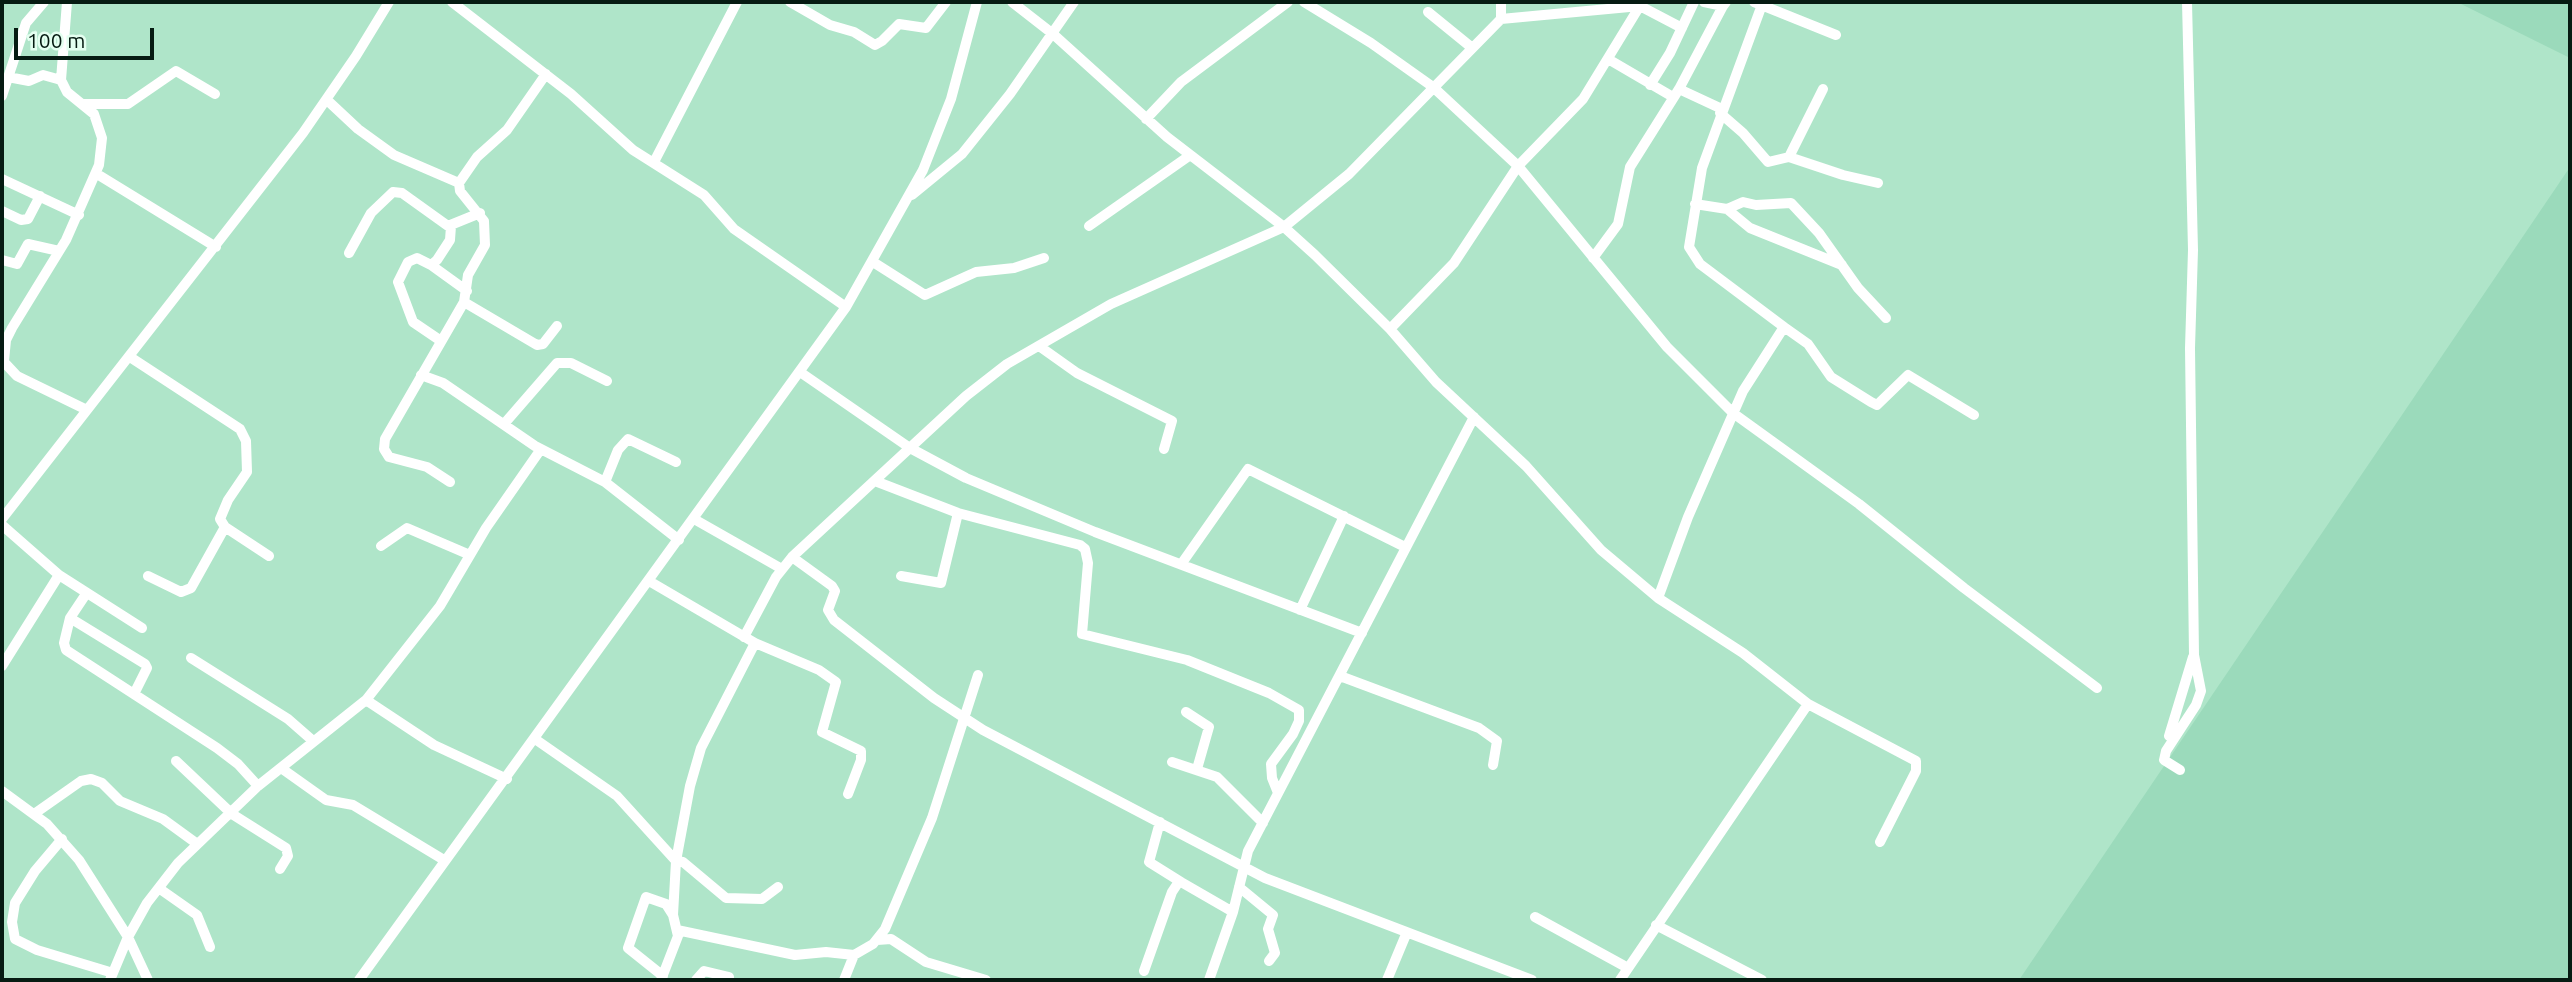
<!DOCTYPE html>
<html>
<head>
<meta charset="utf-8">
<style>
  body { margin:0 }
  #map { position:relative; width:2572px; height:982px; overflow:hidden; background:#afe5c9; font-family:Ubuntu,sans-serif }
  canvas { display:block }
  .frame { position:absolute; inset:0; border:4px solid #061b12; pointer-events:none }
  .scale { position:absolute; left:14px; top:28px; width:140px; height:32px; box-sizing:border-box; border:4px solid #061b12; border-top:0; padding-left:9px; font-size:21px; line-height:24px; white-space:nowrap; color:#061b12; -webkit-text-stroke:5px #e4fff0; paint-order:stroke }
</style>
</head>
<body>
<div id="map">
<canvas width="2572" height="982"></canvas>
<div class="frame"></div>
<div class="scale">100 m</div>
</div>
<script>
const ctx = document.querySelector('canvas').getContext('2d');
ctx.lineJoin = 'round';
function fill(path, color) { ctx.fillStyle = color; ctx.fill(path, 'evenodd'); }
const shape = rows => new Path2D(rows.map(r => 'M' + r).join(''));
function stroke(path, color, width, dash) { ctx.strokeStyle = color; ctx.lineWidth = width; ctx.lineCap = dash ? 'butt' : 'round'; ctx.setLineDash(dash || []); ctx.stroke(path); }
const built = shape([
  [2457,2,2570,2,2570,58],
  [2570,167,2570,980,2019,980]
]);
const minor = shape([
  [452,2,571,94,633,150,704,195,734,229,846,307],
  [790,2,830,25,854,32,875,45,882,41,899,24,926,28,946,2],
  [1012,2,1053,34,1167,137,1284,227,1315,255,1390,329,1436,382,1526,466,1601,550,1658,598,1743,653,1808,704,1916,761,1916,771,1880,842],
  [1304,2,1371,43,1433,87,1518,166,1667,347,1733,413,1859,504,1964,588,2097,688],
  [1704,2,1723,6,1726,2],
  [1754,2,1836,35],
  [1428,12,1471,47],
  [1501,19,1501,2],
  [1608,59,1673,97],
  [8,77,29,81,43,75,61,80],
  [1650,85,1670,53,1694,2],
  [1679,89,1722,109],
  [2,96,26,23,44,2],
  [327,100,358,129,394,155,459,183],
  [83,104,128,104,176,71,215,94],
  [1720,113,1743,133,1768,162,1789,157,1843,175,1878,183],
  [1146,119,1181,82,1288,2],
  [1789,157,1823,89],
  [654,162,737,2],
  [97,174,216,247],
  [2,179,79,215],
  [912,195,962,154,1010,94,1074,2],
  [1695,204,1727,209,1750,228,1842,265],
  [1727,209,1743,202,1756,205,1791,203,1819,233,1858,288,1886,318],
  [2,211,21,220,28,219,40,196],
  [1089,226,1189,156],
  [349,253,371,213,393,192,402,193,448,226,480,213],
  [1593,258,1618,224,1630,167,1679,89,1723,6],
  [2,260,17,264,28,244,59,251],
  [873,262,925,295,976,272,1014,268,1044,258],
  [431,265,467,291],
  [464,302,537,345,543,344,557,326],
  [1784,327,1808,344,1831,377,1871,402,1877,405,1908,375,1974,415],
  [1390,329,1454,263,1518,166,1583,99,1641,4],
  [441,341,413,322,398,282,408,262,417,258,431,265,437,260,450,240,451,226],
  [1039,346,1077,373,1172,421,1164,449],
  [130,357,240,429,246,441,247,472,228,500,220,519,225,527,269,556],
  [2,360,17,376,87,410],
  [4,361,6,340,12,328,66,240,99,165,102,138,94,114,67,92,61,80,67,2],
  [800,372,910,448,966,478,1095,532,1362,633],
  [421,375,443,383,535,446,605,482,679,540],
  [504,424,557,363,571,363,607,381],
  [875,481,958,513,1080,545,1085,549,1088,563,1082,634,1187,660,1269,693,1299,710,1299,721,1293,734,1271,764,1272,778,1278,793],
  [450,482,427,467,389,457,384,449,385,439,464,302,468,275,485,245,484,221,460,191,459,183,477,157,507,130,546,74],
  [605,482,618,450,628,439,676,462],
  [2,519,303,133,356,56,389,2],
  [694,519,782,569],
  [2,525,59,575,142,628],
  [381,546,407,528,470,555],
  [792,557,832,586,835,591,828,610,834,620,934,698,983,730,1265,878,1532,980],
  [1182,563,1248,469,1405,547],
  [148,576,181,592,191,588,225,527],
  [901,576,941,583,958,513],
  [649,581,755,643,819,670,836,682,822,732,861,751,861,760,848,794],
  [86,594,70,618,64,643,66,650,217,748,238,764,258,786],
  [1658,598,1688,517,1743,391,1784,327,1700,264,1689,247,1702,168,1763,2],
  [1300,610,1344,516],
  [70,618,145,664,147,668,134,694],
  [744,637,776,577,792,557,966,396,1007,364,1111,304,1284,227,1349,174,1501,19,1640,6,1682,28],
  [755,643,701,748,690,786,676,861,683,862,726,898,762,899,778,887],
  [191,658,288,719,312,740],
  [2,666,59,575],
  [1340,676,1479,728,1497,741,1493,765],
  [366,700,434,745,507,779],
  [1186,712,1209,727,1197,769],
  [2169,736,2193,657],
  [535,739,617,796,676,861,673,915,678,936,661,980],
  [176,761,232,814,286,848,288,856,280,869],
  [1172,762,1217,777,1263,823],
  [281,768,326,800,353,805,444,860],
  [2180,770,2164,760,2166,751,2196,705,2201,691,2194,655,2190,348,2193,250,2187,2],
  [2,791,47,824,79,860,128,937,148,980],
  [34,814,81,781,91,779,102,783,120,801,163,819,196,843],
  [1160,822,1149,862,1181,882],
  [62,839,35,871,15,903,12,922,15,939,37,950,113,973],
  [1239,887,1273,915,1268,929,1275,953,1269,961],
  [160,889,197,915,210,947],
  [1535,917,1628,968],
  [1656,925,1762,980],
  [677,930,795,955,826,952,854,955,873,944,885,929,932,818,978,675],
  [877,940,891,939,926,962,986,980],
  [1144,971,1172,892,1178,883,1181,882,1233,912],
  [663,976,628,948,646,897,666,904,673,915],
  [110,980,128,937,147,903,178,863,258,786,366,700,440,606,486,528,541,449],
  [359,980,846,307,923,170,951,99,977,2],
  [696,980,704,971,729,977],
  [844,980,854,955],
  [1209,980,1233,912,1248,851,1474,417],
  [1387,980,1407,932],
  [1620,980,1808,704]
]);
fill(built, '#9bdabb');
stroke(minor, '#fff', 10);
</script>
</body>
</html>
